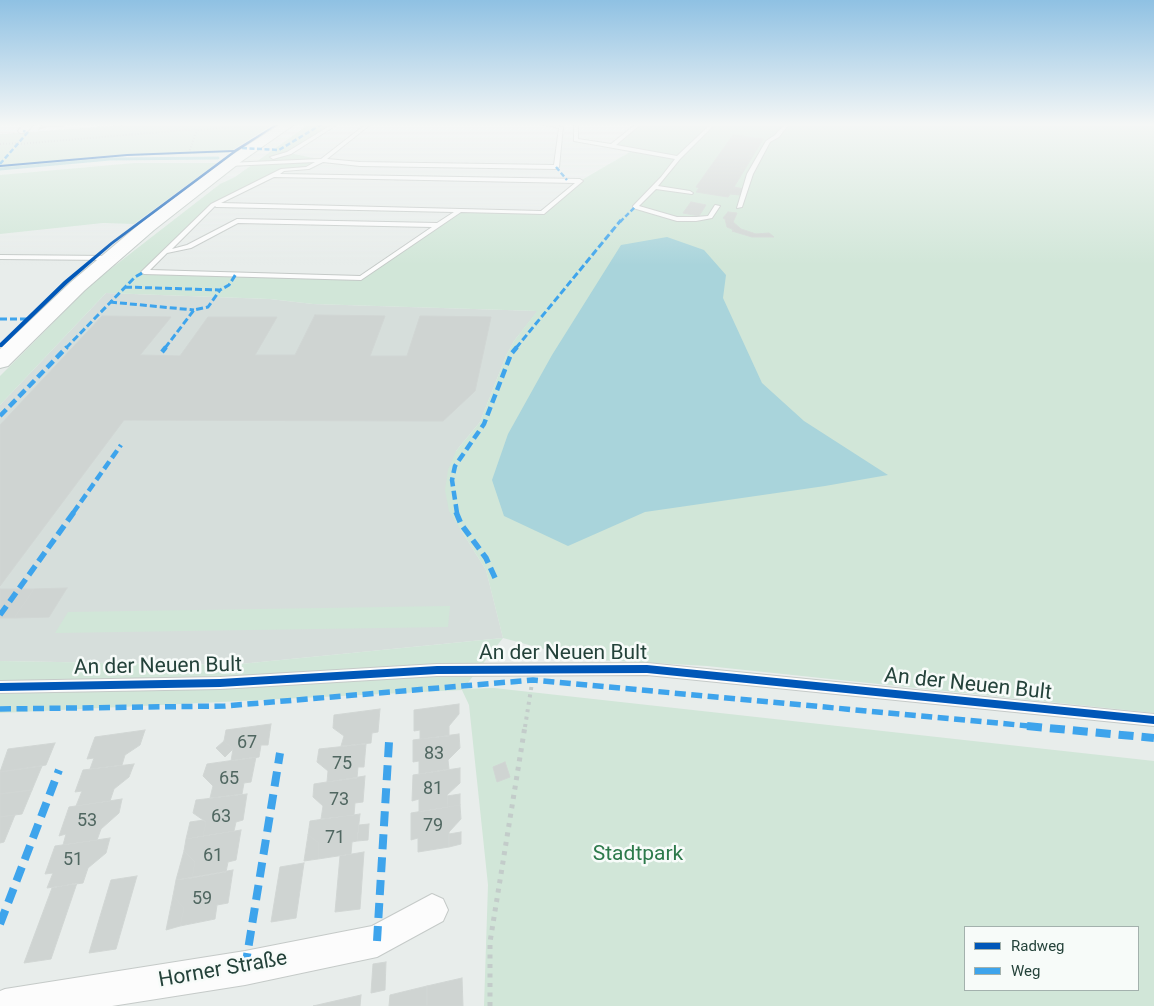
<!DOCTYPE html>
<html>
<head>
<meta charset="utf-8">
<style>
  body { margin:0 }
  #map { position:relative; width:1154px; height:1006px; overflow:hidden; background:#e8edeb; font-family:Roboto,sans-serif }
  canvas { display:block }
  .legend { position:absolute; left:964px; top:926px; width:175px; height:65px; box-sizing:border-box; background:#f7fbf9; border:1px solid #a3b1ad; margin:0; padding:6px 9px; list-style:none; font-size:15px; color:#24423a }
  .legend li { display:flex; align-items:center; gap:10px; height:25px }
  .legend b { width:25px; border:1px solid #a3b1ad }
</style>
</head>
<body>
<div id="map">
<canvas width="1154" height="1006"></canvas>
<ul class="legend">
<li><b style="height:6px;background:#0057b8"></b>Radweg</li>
<li><b style="height:6px;background:#3ea4ec"></b>Weg</li>
</ul>
</div>
<script>
const ctx = document.querySelector('canvas').getContext('2d');
ctx.lineJoin = 'round';
function fill(path, color) { ctx.fillStyle = color; ctx.fill(path, 'evenodd'); }
const shape = rows => new Path2D(rows.map(r => 'M' + r).join(''));
function stroke(path, color, width, dash) { ctx.strokeStyle = color; ctx.lineWidth = width; ctx.lineCap = dash ? 'butt' : 'round'; ctx.setLineDash(dash || []); ctx.stroke(path); }
function write(font, color, halo, rows, align = 'center') {
  ctx.font = font + ' Roboto,sans-serif'; ctx.lineWidth = 5; ctx.setLineDash([]); ctx.textBaseline = 'middle'; ctx.strokeStyle = halo; ctx.fillStyle = color; for (const [text, x, y, turn = 0] of rows) {
    ctx.save(); ctx.translate(x, y); ctx.rotate((+turn || 0) * Math.PI / 180); ctx.textAlign = isNaN(turn) ? turn : align; if (halo) ctx.strokeText(text, 0, 0); ctx.fillText(text, 0, 0); ctx.restore();
  }
}
const built = shape([
  [106,293,270,299,313,304,538,311,514,341,506,356,480,422,456,451,461,530,486,570,503,638,230,665,0,661,0,405]
]);
const green = shape([
  [139,124,274,124,228,153,127,156,0,168,0,134],
  [309,124,336,124,290,153,322,160,307,168,283,170,213,205,144,271,361,278,460,210,542,213,580,181,635,149,612,146,639,124,1154,124,1154,713,707,666,581,659,503,638,463,689,494,688,1154,761,1154,1006,484,1006,488,885,469,705,462,690,0,713,0,661,230,665,503,638,486,570,449,511,445,490,448,470,456,451,480,422,506,356,514,341,537,311,313,304,270,299,106,293,0,405,0,376,95,281,220,184,235,177],
  [965,927,1138,927,1138,990,965,990],
  [134,163,217,163,134,224,103,223,0,234,0,175],
  [450,606,448,627,55,633,68,612]
]);
const water = shape([
  [667,237,704,250,726,275,723,298,762,383,804,421,888,475,825,486,645,512,568,546,504,516,492,480,508,434,552,355,621,245]
]);
const stream = shape([
  [0,169,110,159,218,158]
]);
const building = shape([
  [66,124,63,127,47,127,38,130,42,125,66,124],
  [733,135,763,139,759,146,756,145,754,149,756,149,752,156,749,156,747,159,750,160,745,168,742,167,740,171,743,171,733,188,741,189,738,194,730,193,728,197,696,192,699,188,696,187,733,135],
  [763,139,734,187,744,189,740,195,730,194,728,197,730,193,738,194,741,189,733,188,743,171,740,171,742,167,745,168,750,160,747,159,749,156,752,156,756,149,754,149,756,145,759,146,763,139],
  [691,202,706,205,699,216,683,213,691,202],
  [728,212,737,213,733,222,741,229,756,234,769,233,774,237,752,237,732,231,734,230,727,227,725,219,723,218,728,212],
  [315,315,385,316,370,356,407,356,420,316,491,317,475,391,443,421,124,420,0,586,0,425,102,316,171,317,140,355,180,356,208,317,277,317,255,355,295,355,315,315],
  [67,588,49,617,14,618,34,589,67,588],
  [0,589,34,589,14,618,0,618,0,589],
  [459,704,459,714,449,726,449,736,420,739,420,730,414,731,414,710,459,704],
  [380,709,378,732,372,733,371,743,341,746,344,736,333,728,334,715,380,709],
  [271,724,268,745,261,745,259,757,231,761,233,749,224,741,226,730,271,724],
  [145,730,140,745,125,755,122,765,90,769,94,758,87,759,95,737,145,730],
  [459,734,460,748,448,760,449,769,419,774,419,761,413,762,413,740,459,734],
  [224,741,233,749,225,757,216,748,224,741],
  [55,743,46,765,0,772,8,749,55,743],
  [366,744,364,767,358,767,357,778,327,782,328,771,317,762,319,749,366,744],
  [256,757,251,782,244,783,242,794,210,798,213,786,203,776,207,764,256,757],
  [505,762,510,777,497,782,493,767,505,762],
  [134,764,129,777,114,789,110,801,76,806,82,791,75,792,83,770,134,764],
  [42,766,32,790,0,794,0,772,42,766],
  [460,768,460,783,447,795,448,807,419,812,419,799,412,801,413,775,460,768],
  [365,776,363,802,355,803,354,815,321,819,323,806,313,797,314,784,365,776],
  [32,790,22,814,0,817,0,794,32,790],
  [247,794,243,820,236,822,234,831,203,836,206,822,193,813,196,800,247,794],
  [460,794,460,805,448,807,447,796,460,794],
  [122,799,119,813,101,829,97,840,63,845,66,834,59,836,69,807,122,799],
  [460,805,461,819,449,832,449,847,418,852,418,838,411,840,411,813,460,805],
  [360,814,357,841,352,842,351,854,318,859,319,843,308,835,310,821,360,814],
  [15,815,4,842,0,843,0,817,15,815],
  [204,820,206,822,203,836,186,839,190,822,204,820],
  [369,824,368,840,357,841,359,825,369,824],
  [241,830,236,860,228,862,226,872,192,878,195,862,184,851,186,839,241,830],
  [461,832,461,844,449,847,449,834,461,832],
  [308,835,319,843,318,859,304,861,308,835],
  [110,838,106,853,88,868,83,883,47,888,53,873,45,874,55,846,110,838],
  [184,851,195,862,192,878,176,880,184,851],
  [364,852,360,909,335,912,340,856,364,852],
  [304,863,296,918,271,922,280,867,304,863],
  [233,870,228,903,217,905,215,919,180,926,184,908,173,896,176,880,233,870],
  [137,876,116,949,89,953,111,880,137,876],
  [77,883,51,959,24,963,52,888,77,883],
  [173,896,184,908,180,926,166,930,173,896],
  [386,962,385,990,371,993,373,964,386,962],
  [462,978,463,1006,427,1006,427,986,462,978],
  [427,986,427,1006,389,1006,390,995,427,986],
  [361,995,360,1006,313,1006,361,995]
]);
const pathFar2 = shape([
  [198,130,255,125],
  [0,144,19,143],
  [18,144,197,129,189,153]
]);
const pathFar1 = shape([
  [525,727,532,683]
]);
const path = shape([
  [490,1006,490,942,525,726]
]);
const lane = shape([
  [333,124,338,124,291,154,273,159,270,157,287,152,333,124],
  [366,124,371,124,327,159,360,162,554,165,559,128,540,124,549,124,563,127,559,167,556,169,360,166,323,162,309,169,284,171,280,174,580,179,583,181,544,214,461,212,361,280,144,274,141,272,211,204,281,169,306,167,315,162,229,166,227,163,321,159,366,124],
  [274,177,575,183,541,211,221,203,274,177],
  [215,206,216,207,454,212,437,223,237,219,187,245,172,249,215,206],
  [238,223,432,227,360,276,150,270,167,253,191,248,238,223],
  [574,124,578,124,578,139,611,144,636,124,641,124,616,145,677,156,711,124,715,124,680,159,658,186,690,191,693,193,692,194,656,189,639,206,677,217,696,217,708,216,715,205,720,206,712,218,696,221,677,221,633,208,633,206,661,177,675,159,574,141,574,124],
  [785,124,789,124,779,137,770,142,753,174,742,207,737,208,747,174,766,141,775,135,785,124],
  [0,255,109,256,112,258,109,260,0,259,0,255],
  [647,663,1154,714,1154,726,647,675,437,676,220,689,0,693,0,681,220,677,437,664,647,663]
]);
const street = shape([
  [24,124,34,124,26,133,20,133,18,131,24,124],
  [432,894,443,899,448,910,443,921,377,957,245,985,112,1006,0,1006,0,991,5,989,245,951,372,926,432,894]
]);
const secondary = shape([
  [281,124,295,124,242,161,154,230,85,290,8,366,0,368,0,349,71,282,142,222,232,155,281,124]
]);
const quietFar4 = shape([
  [242,148,279,150,322,124],
  [0,164,28,132,23,131],
  [556,167,567,180],
  [620,222,635,207]
]);
const quietFar3 = shape([
  [125,287,220,290,229,285,236,274],
  [110,302,194,310],
  [0,319,29,319],
  [66,348,135,277,144,272],
  [165,348,194,310,208,307,220,290],
  [516,348,621,220]
]);
const quietFar2 = shape([
  [162,352,166,347],
  [0,416,67,347],
  [73,513,121,445],
  [457,513,452,480,455,466,484,424,511,354,517,347]
]);
const quietFar1 = shape([
  [456,512,461,524,486,558,496,580],
  [0,615,74,512],
  [0,709,225,706,533,680,1040,727]
]);
const quiet = shape([
  [1027,726,1154,738],
  [0,924,59,770],
  [377,941,389,742],
  [245,968,280,753]
]);
const cycleway = shape([
  [276,124,279,124,236,152,113,244,68,283,2,347,0,347,0,343,64,281,111,242,232,152,127,156,0,167,0,165,127,154,234,150,276,124],
  [647,665,1154,716,1154,724,647,673,437,674,220,687,0,691,0,683,220,679,437,666,647,665]
]);
const nearNumbernames = [
  ["67",247,743],
  ["83",434,754],
  ["75",342,764],
  ["65",229,779],
  ["81",433,789],
  ["73",339,800],
  ["63",221,817],
  ["53",87,821],
  ["79",433,826],
  ["71",335,838],
  ["61",213,856],
  ["51",73,860],
  ["59",202,899]
];
const nearStreetnames = [
  ["An der Neuen Bult",563,654],
  ["An der Neuen Bult",158,667,-1],
  ["An der Neuen Bult",968,685,6],
  ["Horner Straße",223,970,-10]
];
const nearParknames = [
  ["Stadtpark",638,855]
];
fill(built, '#d6dedb');
fill(green, '#d1e6d8');
fill(water, '#a9d4db');
stroke(stream, '#a9d4db', 3);
fill(building, '#cfd4d2');
stroke(building, '#d1d6d4', 1);
stroke(lane, '#c5cac8', 2);
stroke(street, '#c5cac8', 2);
stroke(secondary, '#c3cbc8', 2);
stroke(pathFar2, '#c3ccca', 2, [1, 2]);
stroke(pathFar1, '#c3ccca', 4, [3, 4.5]);
stroke(path, '#c3ccca', 5, [4, 5.5]);
fill(lane, '#fcfcfc');
fill(street, '#fcfcfc');
fill(secondary, '#fcfcfc');
stroke(quietFar4, '#3ea4ec', 2.5, [5, 2.5]);
stroke(quietFar3, '#3ea4ec', 3, [7, 3]);
stroke(quietFar2, '#3ea4ec', 4.5, [9, 4.5]);
stroke(quietFar1, '#3ea4ec', 5.5, [11, 5.5]);
stroke(quiet, '#3ea4ec', 8, [15, 8]);
fill(cycleway, '#0057b8');
const sky = ctx.createLinearGradient(0, 0, 0, 265);
sky.addColorStop(0, '#8fc1e3');
sky.addColorStop(0.47, '#f5f7f6');
sky.addColorStop(1, '#f5f7f600');
ctx.fillStyle = sky;
ctx.fillRect(0, 0, 1154, 265);
write('18px', '#506761', null, nearNumbernames);
write('21px', '#24423a', '#f7fbf9', nearStreetnames);
write('21px', '#2d7a4b', '#f7fbf9', nearParknames);
</script>
</body>
</html>
